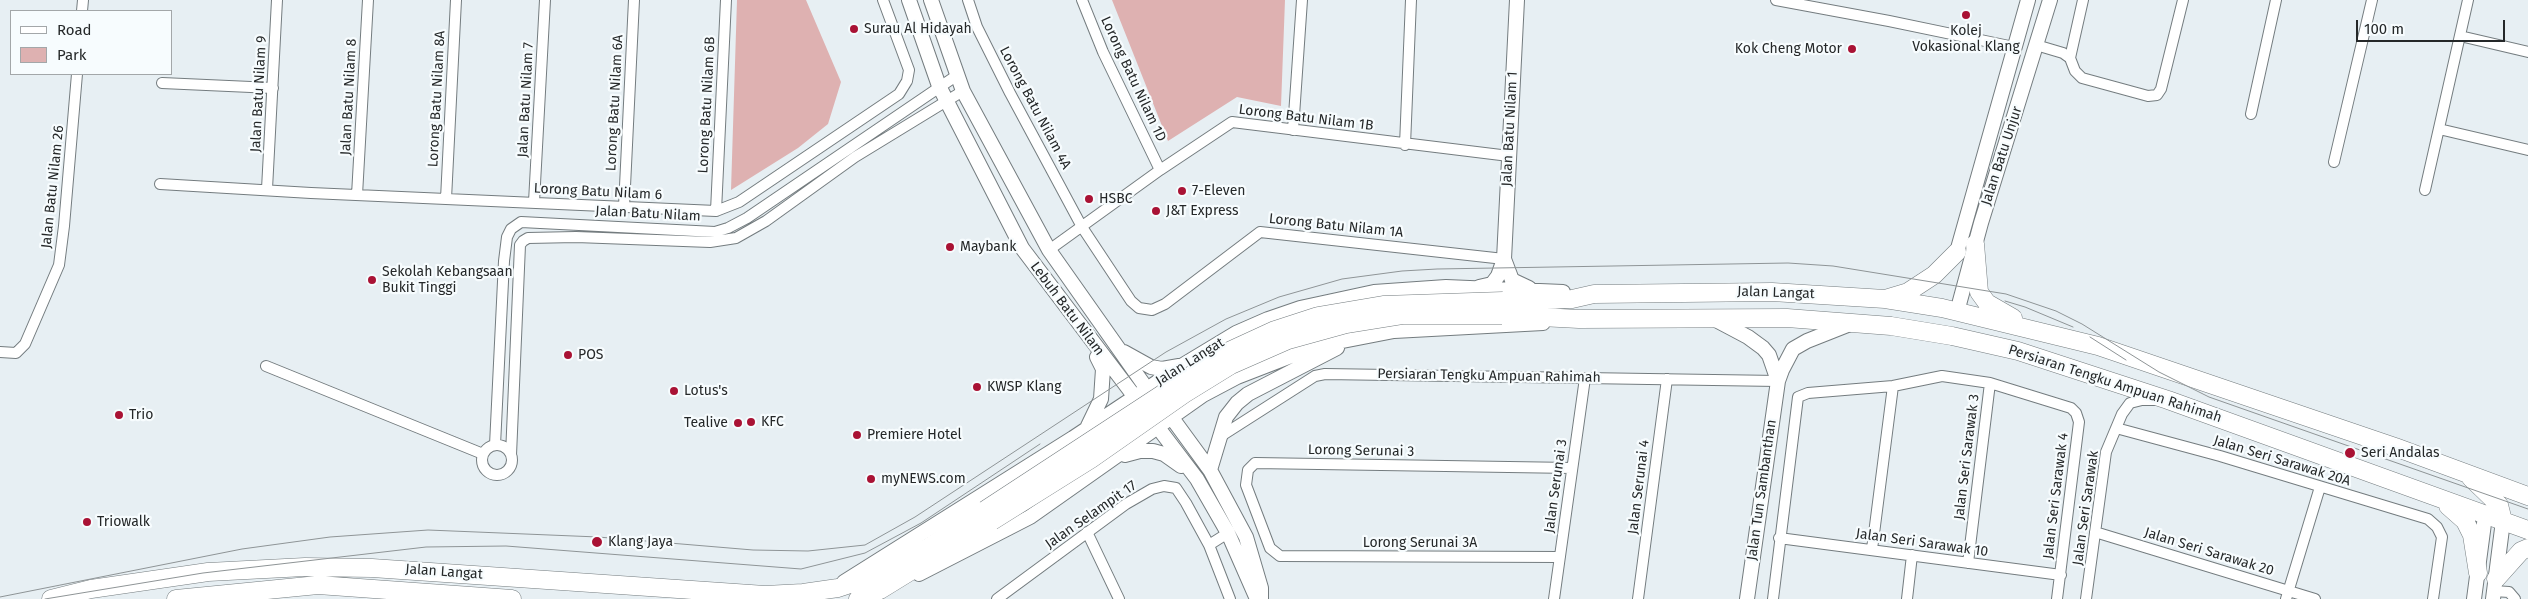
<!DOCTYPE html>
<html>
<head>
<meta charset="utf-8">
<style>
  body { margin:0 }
  #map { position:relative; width:2528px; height:599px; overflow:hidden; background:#e7eff3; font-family:"Fira Sans",sans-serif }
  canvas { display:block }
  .legend { position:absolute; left:10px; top:10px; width:162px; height:65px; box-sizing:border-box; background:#f7fcfe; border:1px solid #a3a7a9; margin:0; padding:6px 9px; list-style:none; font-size:15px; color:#252829 }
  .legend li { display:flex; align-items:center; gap:10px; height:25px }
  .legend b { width:25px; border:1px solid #a3a7a9 }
  .scale { position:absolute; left:2356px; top:20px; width:149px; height:22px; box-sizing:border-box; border:2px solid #252829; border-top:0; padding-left:6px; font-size:15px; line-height:18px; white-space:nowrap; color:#252829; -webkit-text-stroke:4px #f7fcfe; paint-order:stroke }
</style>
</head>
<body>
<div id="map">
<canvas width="2528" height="599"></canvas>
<ul class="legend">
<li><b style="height:6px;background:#fff"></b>Road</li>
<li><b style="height:14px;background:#deb1b1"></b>Park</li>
</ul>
<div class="scale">100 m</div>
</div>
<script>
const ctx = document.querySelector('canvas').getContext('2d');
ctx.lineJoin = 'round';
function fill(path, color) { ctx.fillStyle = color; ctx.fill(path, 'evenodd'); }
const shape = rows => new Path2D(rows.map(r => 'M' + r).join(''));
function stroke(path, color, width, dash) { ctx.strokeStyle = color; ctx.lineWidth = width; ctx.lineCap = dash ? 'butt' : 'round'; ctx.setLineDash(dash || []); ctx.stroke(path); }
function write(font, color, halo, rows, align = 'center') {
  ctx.font = font + ' "Fira Sans",sans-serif'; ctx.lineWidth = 4.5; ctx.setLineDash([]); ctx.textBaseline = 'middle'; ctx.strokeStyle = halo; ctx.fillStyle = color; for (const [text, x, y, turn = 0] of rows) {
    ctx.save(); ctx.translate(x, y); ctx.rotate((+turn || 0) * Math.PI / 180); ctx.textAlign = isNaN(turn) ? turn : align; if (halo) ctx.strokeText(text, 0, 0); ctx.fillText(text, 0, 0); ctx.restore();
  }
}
const green = shape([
  [737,0,806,0,841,82,828,124,798,148,731,190],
  [1112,0,1285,0,1281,106,1237,97,1168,141]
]);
const street = shape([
  [968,0,977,27,1010,93,1082,227,1131,301,1139,308,1152,310,1165,304,1260,232,1504,259],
  [1082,0,1103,52,1160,170],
  [1776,0,1889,21,2014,47],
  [2083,0,2070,58,2075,71,2082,78,2148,96,2157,95,2161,89,2183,0],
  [82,11,83,0],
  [2460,36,2528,52],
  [2036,45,2063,53,2070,58],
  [162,83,273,88],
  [2251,114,2276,0],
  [2439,129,2528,150],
  [1293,130,1302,0],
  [1405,145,1411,0],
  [2334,162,2372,0],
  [160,184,311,193,716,211,739,202,899,94,907,81,909,70,883,0],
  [267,189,277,0],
  [2425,190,2468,0],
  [357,195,368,0],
  [446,199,456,0],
  [534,202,545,0],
  [624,207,634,0],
  [716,211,726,0],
  [1049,250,1160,170,1232,122,1509,156],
  [0,352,16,353,25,344,59,265,64,226,77,74],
  [266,366,483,454],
  [2116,428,2220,456,2428,519,2437,527,2442,537,2433,599],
  [1218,438,1315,376,1325,374,1778,381],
  [495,445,504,261,507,237,511,229,521,222,715,232,728,228,747,218,956,76],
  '482 460a15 15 0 1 1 30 0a15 15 0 1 1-30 0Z',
  [511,455,520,245,523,241,528,238,576,237,710,242,736,238,766,221,855,157,963,91],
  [1087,532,1119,599],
  [2095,532,2315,599],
  [1779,538,2061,575],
  [1209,545,1228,533],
  [1872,549,1893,386],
  [1560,557,1280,556,1270,548,1246,485,1248,470,1255,463,1572,468],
  [1968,563,1990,383],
  [2494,591,2509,592,2515,599],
  [997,599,1126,504,1152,489,1164,486,1176,488,1186,503,1209,545,1230,599],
  [1554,599,1585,378],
  [1638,599,1667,379],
  [1773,599,1798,397,1808,393,1893,386,1942,376,1990,383,2071,408,2076,413,2079,422,2057,599],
  [1907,599,1912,555],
  [2086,599,2106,452,2122,414,2130,403,2142,400,2154,400],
  [2286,599,2320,487]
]);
const secondary = shape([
  [909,0,939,86,1022,248,1197,479,1228,533,1257,599],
  [931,0,963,91,1049,250,1147,389,1172,418,1210,470,1246,537,1261,588,1261,599],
  [1957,252,2028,0],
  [1504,259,1512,280,1529,288],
  [1479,287,1492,284,1498,276,1504,259,1517,0],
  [1957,312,1981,223,2050,0],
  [1714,319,1748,337,1763,348,1769,355,1778,381],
  [1124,352,1151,367,1162,369,1179,366],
  [1088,426,1101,399,1103,369,1097,357],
  [1125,455,1140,451,1153,451,1164,454,1181,466],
  [1210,470,1226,417,1237,403,1248,394,1337,348],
  [919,574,1030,517,1203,395,1237,377,1317,346,1394,331,1543,323],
  [844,582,1073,438,1183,365,1236,333,1268,319,1300,308,1374,292,1446,287,1563,292],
  [1747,599,1778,381,1782,370,1793,349,1807,341,1850,324],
  [2474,599,2485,516],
  [2493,599,2503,521]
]);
const highway = shape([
  [1975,244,1979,292,1987,303,2013,318],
  [1888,298,1908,292,1934,275,1957,252],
  [1503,301,1572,299,1594,294,1772,292,1885,299,1942,308,2098,346,2395,447,2528,496],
  [1502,315,1579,319,1787,318,1891,326,1952,336,2018,351,2168,400,2528,530],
  [2471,478,2499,505,2503,521],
  [2448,506,2465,521,2472,535,2478,573],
  [2496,579,2521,551,2528,548],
  [51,599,91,589,208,572,305,567,372,568,765,595,803,593,838,588,874,576,929,547,985,510],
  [176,599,318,585,512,599],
  [858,599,880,590,992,521]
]);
const tram = shape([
  [2005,301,2025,307,2073,327],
  [2090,337,2126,360],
  [0,597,242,549,330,537,428,530,598,537,753,550,808,551,865,545,915,517,1166,352,1226,319,1279,297,1342,279,1402,271,1437,269,1788,263,1833,266,2006,294,2056,311,2082,324,2159,372,2209,397,2528,509],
  [45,599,203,573,426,547,506,546,801,569,865,553,921,523,1040,444]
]);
const highwayBridge = shape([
  [985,510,1225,353,1275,330,1318,316,1383,305,1503,301],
  [992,521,1091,459,1184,394,1231,365,1288,340,1346,324,1402,315,1502,315]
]);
const markers = [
  [1966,15,5,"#a91234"],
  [854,29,5,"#a91234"],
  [1852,49,5,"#a91234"],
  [1182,191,5,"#a91234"],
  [1089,199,5,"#a91234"],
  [1156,211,5,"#a91234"],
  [950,247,5,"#a91234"],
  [372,280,5,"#a91234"],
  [568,355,5,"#a91234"],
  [977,387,5,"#a91234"],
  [674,391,5,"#a91234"],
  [119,415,5,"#a91234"],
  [751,422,5,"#a91234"],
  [738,423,5,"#a91234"],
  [857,435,5,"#a91234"],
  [2350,453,6,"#a91234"],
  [871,479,5,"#a91234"],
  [87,522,5,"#a91234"],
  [597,542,6,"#a91234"]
];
const poiNames = [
  ["Surau Al Hidayah",864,29],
  ["Kolej",1966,31,"center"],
  ["Vokasional Klang",1966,47,"center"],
  ["Kok Cheng Motor",1842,49,"right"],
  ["7-Eleven",1192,191],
  ["HSBC",1099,199],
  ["J&T Express",1166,211],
  ["Maybank",960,247],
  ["Sekolah Kebangsaan",382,272],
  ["Bukit Tinggi",382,288],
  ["POS",578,355],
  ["KWSP Klang",987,387],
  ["Lotus's",684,391],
  ["Trio",129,415],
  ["KFC",761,422],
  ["Tealive",728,423,"right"],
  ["Premiere Hotel",867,435],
  ["Seri Andalas",2361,453],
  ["myNEWS.com",881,479],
  ["Triowalk",97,522],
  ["Klang Jaya",608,542]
];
const streetNames = [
  ["Lorong Batu Nilam 1D",1133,79,65],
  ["Jalan Batu Nilam 9",259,94,-87],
  ["Jalan Batu Nilam 8",349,97,-87],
  ["Lorong Batu Nilam 8A",437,99,-87],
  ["Jalan Batu Nilam 7",526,100,-87],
  ["Lorong Batu Nilam 6A",615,103,-87],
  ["Lorong Batu Nilam 6B",707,105,-87],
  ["Lorong Batu Nilam 4A",1035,108,62],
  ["Lorong Batu Nilam 1B",1306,118,7],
  ["Jalan Batu Nilam 1",1510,129,-87],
  ["Jalan Batu Unjur",2002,156,-72],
  ["Jalan Batu Nilam 26",53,187,-84],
  ["Lorong Batu Nilam 6",598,192,3],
  ["Jalan Batu Nilam",648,214,3],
  ["Lorong Batu Nilam 1A",1336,226,6],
  ["Jalan Langat",1776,293,2],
  ["Lebuh Batu Nilam",1067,309,53],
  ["Jalan Langat",1190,362,-32],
  ["Persiaran Tengku Ampuan Rahimah",1489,376,1],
  ["Persiaran Tengku Ampuan Rahimah",2115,384,18],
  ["Lorong Serunai 3",1361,451,1],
  ["Jalan Seri Sarawak 3",1967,457,-83],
  ["Jalan Seri Sarawak 20A",2282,461,17],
  ["Jalan Serunai 3",1556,486,-82],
  ["Jalan Serunai 4",1639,487,-83],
  ["Jalan Tun Sambanthan",1762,490,-82],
  ["Jalan Seri Sarawak 4",2056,496,-83],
  ["Jalan Seri Sarawak",2086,508,-82],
  ["Jalan Selampit 17",1091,515,-35],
  ["Lorong Serunai 3A",1420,543],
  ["Jalan Seri Sarawak 10",1922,543,8],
  ["Jalan Seri Sarawak 20",2209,552,17],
  ["Jalan Langat",444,572,4]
];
fill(green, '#deb1b1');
stroke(street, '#747c7f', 12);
stroke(secondary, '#747c7f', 16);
stroke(highway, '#747c7f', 19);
stroke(street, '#fff', 10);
stroke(secondary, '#fff', 14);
stroke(highway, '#fff', 18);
stroke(tram, '#8e9496', 1);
stroke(highwayBridge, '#747c7f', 19, []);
stroke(highwayBridge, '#fff', 18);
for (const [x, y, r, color] of markers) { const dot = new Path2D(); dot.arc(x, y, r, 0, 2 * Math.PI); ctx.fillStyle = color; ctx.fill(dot); stroke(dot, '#f7fcfe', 2); }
write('14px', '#252829', '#f7fcfe', poiNames, 'left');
write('14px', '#252829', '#f7fcfe', streetNames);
</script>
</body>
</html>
